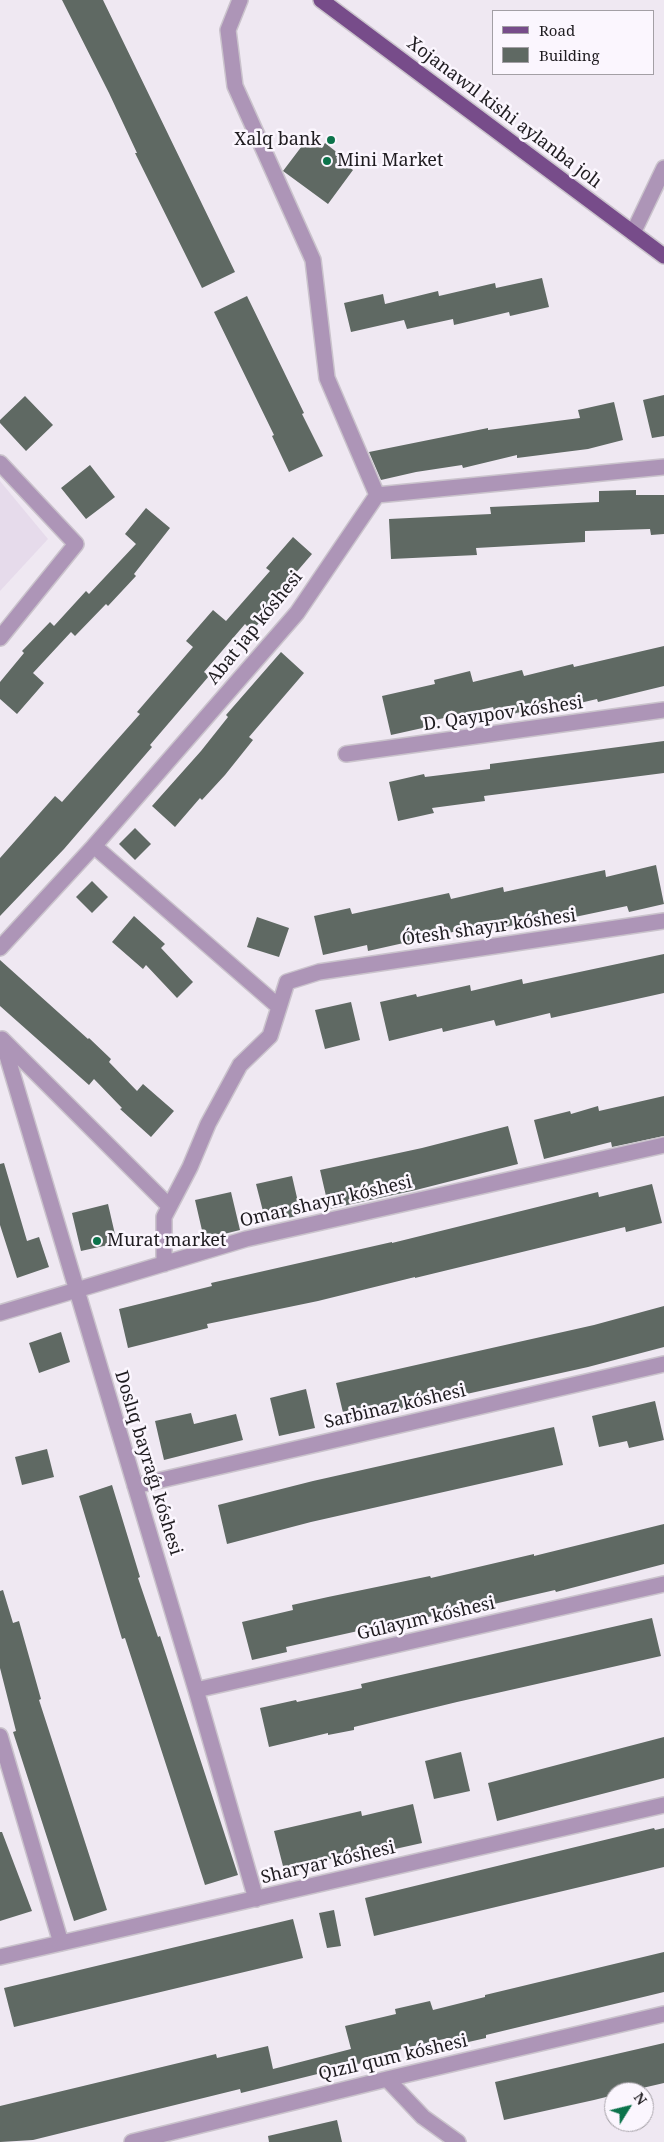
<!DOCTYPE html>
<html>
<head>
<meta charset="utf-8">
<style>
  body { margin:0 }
  #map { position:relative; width:664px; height:2142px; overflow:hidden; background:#efe8f2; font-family:"Noto Serif",serif }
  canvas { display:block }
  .legend { position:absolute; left:492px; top:10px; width:162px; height:65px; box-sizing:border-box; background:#fbf6fe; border:1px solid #a39fa5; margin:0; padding:6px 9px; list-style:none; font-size:15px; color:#1f1c20 }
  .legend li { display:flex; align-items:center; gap:10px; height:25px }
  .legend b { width:25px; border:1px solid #a39fa5 }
  .north { position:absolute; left:604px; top:2082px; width:50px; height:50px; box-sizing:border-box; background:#fbf6fe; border:1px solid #a39fa5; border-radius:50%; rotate:54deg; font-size:14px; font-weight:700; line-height:20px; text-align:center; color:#1f1c20 }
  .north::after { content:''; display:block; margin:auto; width:18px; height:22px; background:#0c734b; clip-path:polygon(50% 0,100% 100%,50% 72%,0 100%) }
</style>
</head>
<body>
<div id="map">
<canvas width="664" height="2142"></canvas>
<ul class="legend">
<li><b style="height:6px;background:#774c8a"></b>Road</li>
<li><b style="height:14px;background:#5f6963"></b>Building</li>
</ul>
<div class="north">N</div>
</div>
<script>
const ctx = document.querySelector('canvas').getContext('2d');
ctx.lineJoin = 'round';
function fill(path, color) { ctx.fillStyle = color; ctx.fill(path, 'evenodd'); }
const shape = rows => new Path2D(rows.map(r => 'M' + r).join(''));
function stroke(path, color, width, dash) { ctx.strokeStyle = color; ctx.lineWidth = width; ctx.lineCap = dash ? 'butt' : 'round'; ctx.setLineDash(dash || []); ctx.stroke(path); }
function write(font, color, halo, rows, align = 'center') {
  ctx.font = font + ' "Noto Serif",serif'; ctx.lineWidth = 5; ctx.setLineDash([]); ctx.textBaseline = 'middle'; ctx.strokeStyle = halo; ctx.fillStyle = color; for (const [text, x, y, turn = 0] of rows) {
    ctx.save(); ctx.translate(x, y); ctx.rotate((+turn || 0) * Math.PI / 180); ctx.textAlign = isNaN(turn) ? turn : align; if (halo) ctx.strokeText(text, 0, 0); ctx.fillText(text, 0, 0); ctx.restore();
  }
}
const built = shape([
  [0,481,48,539,0,591]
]);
const building = shape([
  [62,0,103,0,235,272,202,288,135,153,137,153,109,93],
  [308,138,322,148,325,143,339,154,336,158,353,170,328,204,283,171],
  [542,278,549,307,510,316,509,312,454,325,453,319,407,329,404,320,351,332,344,303,383,294,385,304,438,291,439,296,495,283,496,288],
  [247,296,304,413,302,414,323,456,289,472,272,436,274,435,214,312],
  [664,395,664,436,652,438,643,400],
  [25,396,53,425,26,451,0,423,0,420],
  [614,402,623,440,588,449,517,458,517,455,463,468,462,465,416,472,381,480,369,452,488,428,488,430,580,418,578,410],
  [90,465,115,497,86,519,61,488],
  [636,490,636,495,664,495,664,534,651,535,650,529,585,531,585,542,476,548,477,555,391,559,389,519,491,514,490,507,599,502,599,491],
  [146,508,170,528,134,574,136,576,108,606,106,604,75,636,71,632,33,673,44,683,17,714,0,699,0,682,24,653,22,651,50,622,54,626,86,591,89,594,136,544,125,534],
  [293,537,312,554,275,597,279,600,252,631,245,624,204,672,209,676,150,745,152,747,64,849,0,916,0,858,55,796,62,802,140,714,137,712,193,647,186,641,213,610,226,621,270,571,266,568],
  [664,646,664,686,598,702,597,699,546,711,545,706,496,718,493,707,426,722,427,727,391,735,382,696,435,684,434,680,470,671,473,682,522,670,524,676,573,664,574,667],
  [281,652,304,673,249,737,253,740,225,775,202,800,200,798,175,827,152,806,201,751,228,717,226,715],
  [664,741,664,773,484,796,485,801,432,808,434,813,398,821,389,782,424,774,425,777,490,769,490,764],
  [135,828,151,844,135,860,119,844],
  [656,865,664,904,629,912,627,906,532,926,531,921,476,934,475,927,368,951,367,945,323,955,314,916,350,908,352,914,449,893,451,899,503,887,504,892,605,870,606,877],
  [92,881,108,897,92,913,76,897],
  [134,916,165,944,161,948,193,982,177,998,146,965,143,969,112,942],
  [257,917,289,928,279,957,247,947],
  [664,954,664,993,551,1018,550,1013,496,1026,494,1020,443,1032,442,1028,389,1041,380,1002,416,994,417,997,470,985,471,991,522,979,523,984],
  [0,960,88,1039,89,1038,111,1059,109,1062,137,1091,143,1084,174,1111,151,1137,120,1109,122,1108,94,1079,89,1085,0,1006],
  [351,1002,360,1040,325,1049,315,1010],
  [664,1096,664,1136,612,1147,611,1142,544,1159,534,1120,570,1111,571,1114,598,1106,599,1111],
  [508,1126,518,1164,416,1190,329,1209,320,1170,422,1148],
  [4,1163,27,1241,39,1237,49,1267,17,1278,0,1225,0,1164],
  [292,1176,301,1215,266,1223,256,1184],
  [652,1184,662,1223,626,1232,625,1227,415,1278,415,1277,318,1301,207,1324,208,1328,128,1348,119,1309,212,1286,211,1283,392,1242,392,1243,598,1192,599,1197],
  [231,1192,240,1230,204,1239,195,1200],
  [108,1204,117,1243,81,1251,72,1213],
  [664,1306,664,1347,588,1367,345,1421,336,1383,594,1325],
  [61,1332,70,1362,39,1373,29,1343],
  [306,1389,315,1428,279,1436,270,1398],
  [655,1401,664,1440,629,1448,627,1441,599,1447,592,1416],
  [191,1413,194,1424,236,1414,243,1440,164,1460,155,1421],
  [554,1427,563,1465,311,1522,227,1544,218,1505,313,1481],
  [47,1449,54,1477,22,1485,15,1457],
  [112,1485,140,1577,138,1578,158,1637,160,1636,238,1875,205,1885,125,1638,122,1639,79,1496],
  [664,1524,664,1564,556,1592,555,1590,459,1612,458,1610,403,1623,403,1621,286,1647,287,1652,252,1660,242,1622,293,1610,292,1605,328,1597,430,1576,431,1578,534,1554,534,1556],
  [3,1590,13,1623,19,1621,41,1699,39,1700,107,1910,74,1921,13,1732,16,1731,0,1668,0,1591],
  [652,1618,661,1656,457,1702,354,1727,354,1730,328,1735,328,1733,269,1747,260,1708,296,1700,297,1702,362,1688,361,1684],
  [664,1737,664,1778,497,1821,488,1783],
  [461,1752,470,1791,434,1799,425,1761],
  [413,1804,422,1843,386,1851,385,1846,284,1870,274,1831,361,1811,362,1816],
  [654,1828,655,1830,664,1828,664,1867,374,1936,365,1898],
  [0,1832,2,1832,32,1911,0,1921],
  [334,1910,341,1946,327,1948,319,1913],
  [293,1919,303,1958,14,2027,4,1988],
  [664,1952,664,1992,486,2035,486,2038,451,2046,448,2038,389,2052,390,2056,241,2093,240,2089,33,2140,0,2142,0,2106,216,2054,217,2058,268,2046,273,2069,351,2049,345,2026,396,2014,395,2009,430,2001,433,2010,485,1997,485,1995],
  [664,2043,664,2083,625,2092,614,2092,614,2095,594,2100,504,2120,495,2082],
  [337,2120,342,2142,269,2142,268,2136]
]);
const minor = shape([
  [240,0,228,30,235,86,313,260,327,378,377,495],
  [633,233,664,168],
  [0,463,76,544,0,638],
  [377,495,664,467],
  [346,754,664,710],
  [94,846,279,1007],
  [0,948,94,846,297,613,377,495],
  [2,1039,196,1690,256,1899],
  [3,1040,169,1206],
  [164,1264,164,1217,190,1167,208,1124,240,1065,270,1036,287,982,319,972,664,921],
  [0,1313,246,1239,664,1145],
  [135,1486,664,1364],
  [196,1690,664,1584],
  [0,1736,61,1943],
  [0,1957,664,1805],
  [387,2079,423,2117,458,2142],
  [132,2142,387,2079,664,2014]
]);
const major = shape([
  [321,0,664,256]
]);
const markers = [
  [331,140,5,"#0c734b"],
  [327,161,5,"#0c734b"],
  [97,1241,5,"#0c734b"]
];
const streetNames = [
  ["Xojanawıl kishi aylanba jolı",504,113,37],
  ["Abat jap kóshesi",255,628,-51],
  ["D. Qayıpov kóshesi",503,714,-8],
  ["Ótesh shayır kóshesi",489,928,-8],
  ["Omar shayır kóshesi",326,1202,-13],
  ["Sarbinaz kóshesi",395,1407,-13],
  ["Doslıq bayraǵı kóshesi",148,1463,73],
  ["Gúlayım kóshesi",426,1619,-13],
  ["Sharyar kóshesi",328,1863,-13],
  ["Qızıl qum kóshesi",393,2058,-13]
];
const poiNames = [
  ["Xalq bank",321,140,"right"],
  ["Mini Market",337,161],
  ["Murat market",107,1241]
];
fill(built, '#e6dbeb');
fill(building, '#5f6963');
stroke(minor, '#cac3cc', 18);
stroke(major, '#cac3cc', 18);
stroke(minor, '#ad95b7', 15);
stroke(major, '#774c8a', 15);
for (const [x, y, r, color] of markers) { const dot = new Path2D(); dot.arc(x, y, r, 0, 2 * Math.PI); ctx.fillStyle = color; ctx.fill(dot); stroke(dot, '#fbf6fe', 2); }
write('18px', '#1f1c20', '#fbf6fe', streetNames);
write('18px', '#1f1c20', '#fbf6fe', poiNames, 'left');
</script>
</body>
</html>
